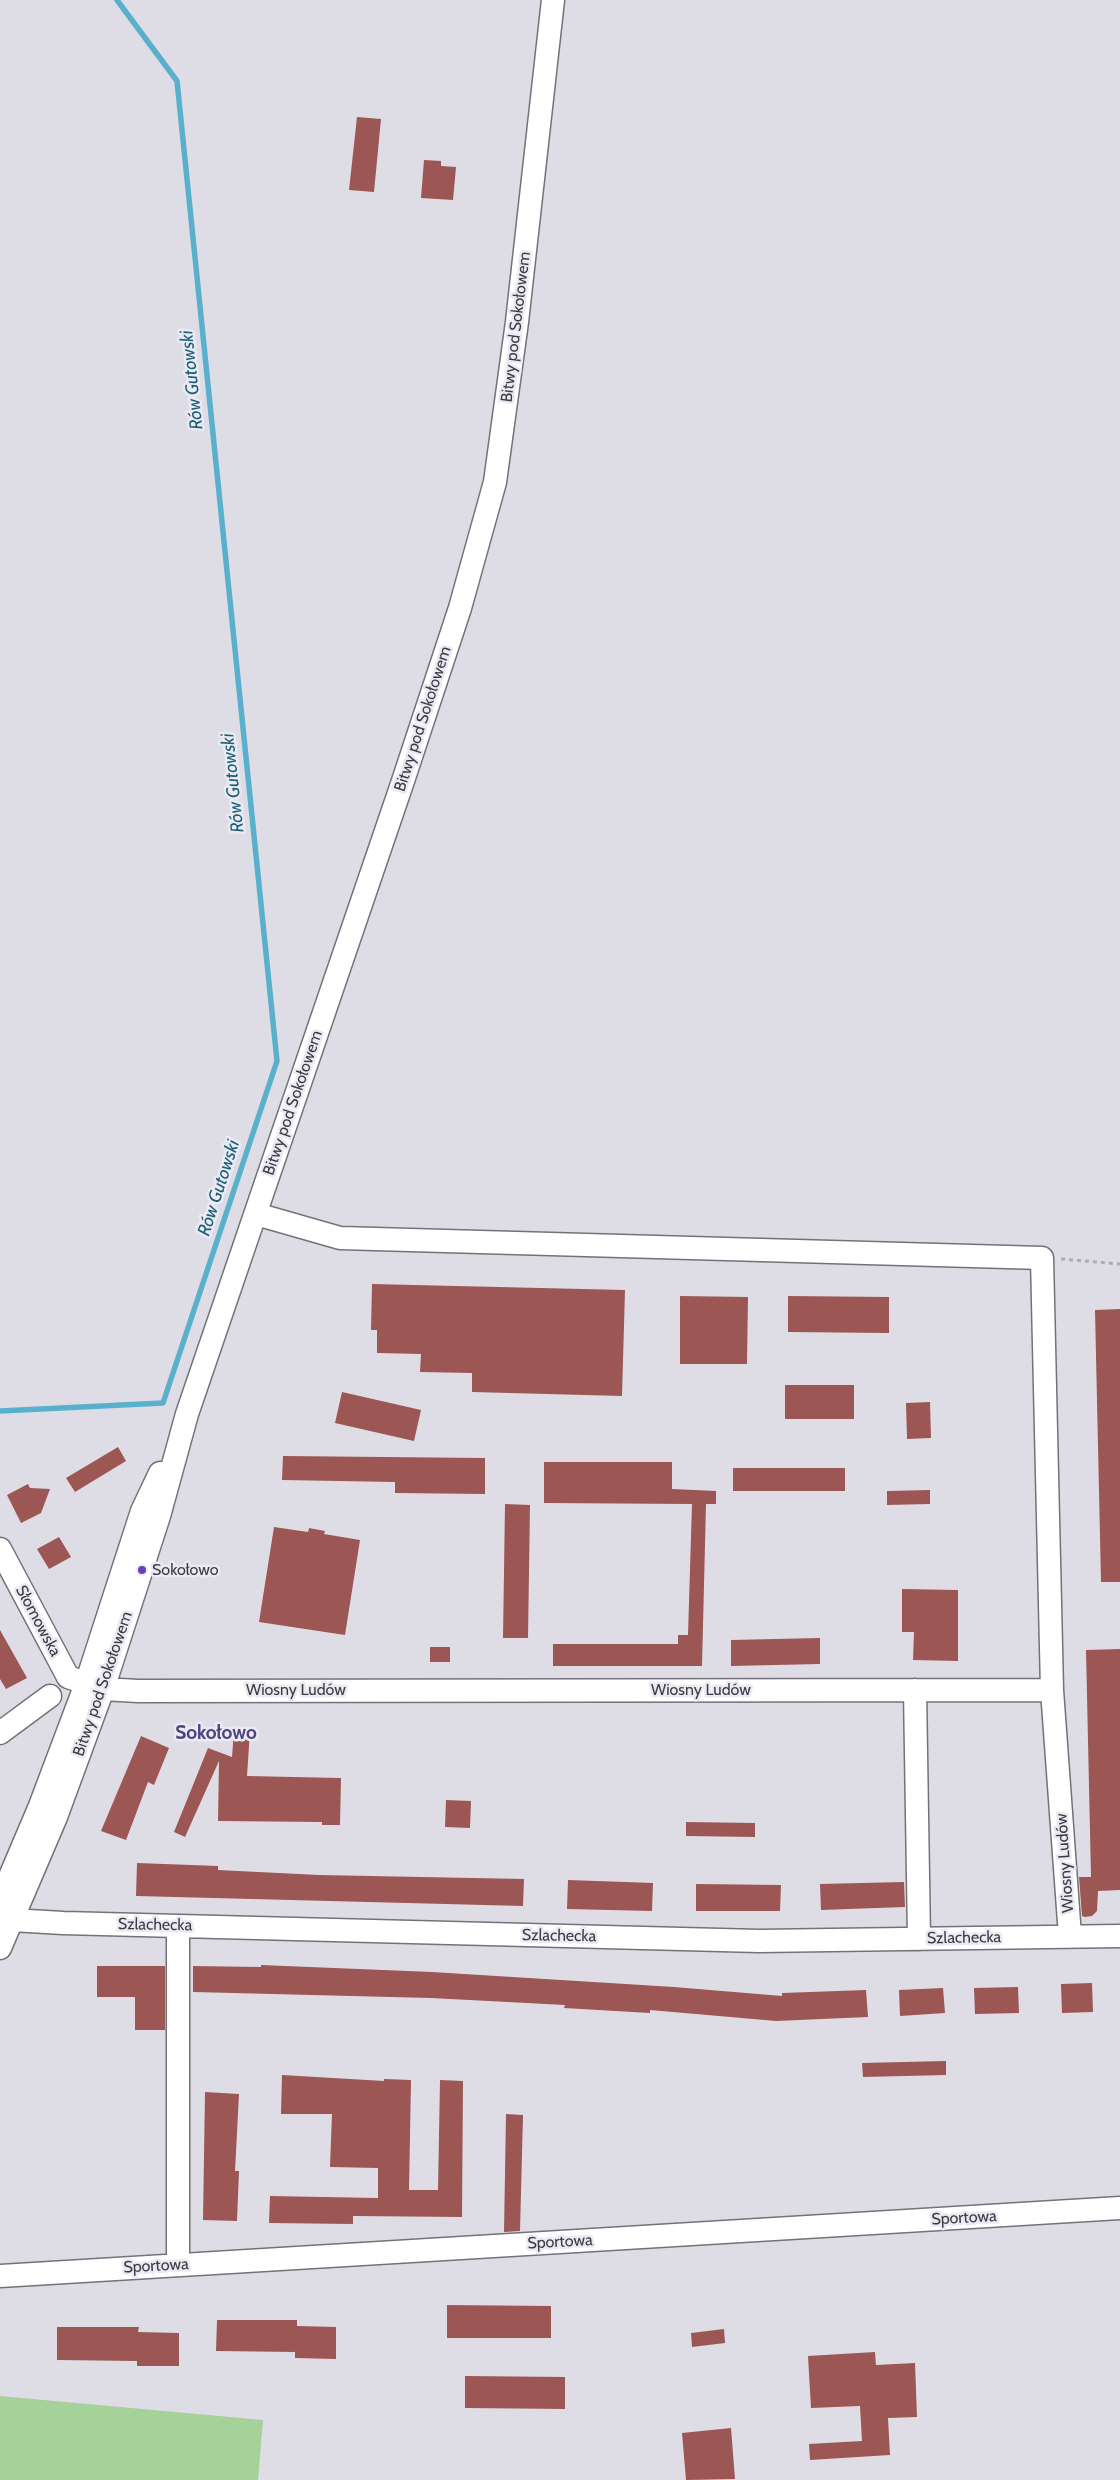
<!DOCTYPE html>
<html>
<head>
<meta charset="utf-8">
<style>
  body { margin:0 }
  canvas { display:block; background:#dedde6 }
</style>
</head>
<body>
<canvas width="1120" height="2480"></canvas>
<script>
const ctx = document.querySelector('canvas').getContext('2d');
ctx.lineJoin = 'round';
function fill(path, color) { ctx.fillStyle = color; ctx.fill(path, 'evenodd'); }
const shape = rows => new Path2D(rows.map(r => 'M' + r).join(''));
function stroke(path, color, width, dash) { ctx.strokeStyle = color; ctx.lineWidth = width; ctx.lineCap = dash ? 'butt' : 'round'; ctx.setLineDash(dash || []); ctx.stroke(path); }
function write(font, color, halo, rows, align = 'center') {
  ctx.font = font + ' Cabin,sans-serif'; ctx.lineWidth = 5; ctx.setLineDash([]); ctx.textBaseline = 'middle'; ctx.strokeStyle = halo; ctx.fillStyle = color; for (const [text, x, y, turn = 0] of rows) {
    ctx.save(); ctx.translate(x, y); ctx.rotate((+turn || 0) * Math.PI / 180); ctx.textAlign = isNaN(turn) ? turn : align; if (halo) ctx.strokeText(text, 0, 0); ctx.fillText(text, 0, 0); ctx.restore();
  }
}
const green = shape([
  [0,2396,263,2420,258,2480,0,2480]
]);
const stream = shape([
  [0,1411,163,1403,277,1061,177,81,117,0]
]);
const building = shape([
  [357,117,381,119,374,192,349,190],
  [424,160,441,161,441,166,456,167,453,200,421,198],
  [372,1284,625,1290,622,1396,472,1392,472,1373,420,1372,421,1354,377,1353,377,1330,371,1330],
  [680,1296,748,1297,747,1364,680,1364],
  [788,1296,889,1297,889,1333,788,1332],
  [1120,1309,1120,1582,1101,1582,1095,1310],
  [785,1385,854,1385,854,1419,785,1419],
  [342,1392,421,1410,414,1441,335,1423],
  [930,1402,931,1438,907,1439,906,1403],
  [118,1447,126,1461,75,1492,66,1478],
  [283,1456,485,1458,485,1494,395,1493,395,1482,282,1480],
  [544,1462,672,1462,672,1489,716,1491,716,1504,706,1504,702,1666,553,1666,553,1644,678,1644,678,1635,688,1635,692,1504,544,1503],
  [733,1468,845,1468,845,1491,733,1491],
  [28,1484,30,1488,50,1489,41,1513,21,1523,7,1495],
  [930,1490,930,1504,887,1505,887,1491],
  [505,1504,530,1505,528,1638,503,1638],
  [274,1527,308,1532,309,1528,325,1531,324,1534,360,1540,345,1635,259,1622],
  [59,1537,71,1557,49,1569,37,1549],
  [902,1589,958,1590,958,1661,913,1660,914,1632,902,1632],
  [0,1630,27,1678,6,1689,0,1679],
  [820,1638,820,1664,731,1666,731,1640],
  [430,1647,450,1647,450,1662,430,1662],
  [1120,1649,1120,1890,1098,1891,1097,1911,1092,1916,1085,1917,1082,1916,1079,1877,1091,1877,1086,1650],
  [234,1730,250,1731,247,1776,341,1778,340,1825,322,1825,322,1822,218,1821,219,1761,185,1837,174,1832,208,1748,232,1757],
  [141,1736,169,1748,154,1785,148,1782,126,1840,101,1831],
  [446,1800,471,1801,470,1828,445,1827],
  [686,1822,755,1823,755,1837,686,1836],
  [137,1863,218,1866,218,1870,319,1875,524,1879,523,1906,136,1896],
  [568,1880,653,1883,652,1911,567,1909],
  [904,1882,905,1907,821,1910,820,1884],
  [696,1884,781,1885,780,1911,696,1911],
  [261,1965,432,1972,674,1987,782,1996,782,1993,866,1990,868,2017,776,2021,650,2010,650,2013,564,2008,565,2005,431,1998,193,1992,193,1966,261,1967],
  [97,1966,165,1966,165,2030,135,2030,135,1997,97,1997],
  [1092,1983,1093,2012,1062,2013,1061,1984],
  [1018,1987,1019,2013,975,2014,974,1988],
  [943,1988,945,2013,900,2016,899,1990],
  [946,2061,946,2075,863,2077,862,2063],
  [282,2075,384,2081,384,2079,411,2080,409,2190,438,2190,440,2080,463,2081,462,2217,353,2216,353,2224,269,2223,270,2196,378,2198,378,2168,330,2167,332,2114,281,2114],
  [205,2092,239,2094,235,2171,239,2171,237,2221,203,2220],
  [506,2114,523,2115,520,2231,504,2232],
  [447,2305,551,2306,551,2338,447,2338],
  [217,2320,297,2320,297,2326,336,2327,336,2359,295,2358,295,2352,216,2351],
  [57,2327,139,2327,138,2332,179,2333,179,2366,137,2366,137,2361,57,2360],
  [724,2329,725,2343,692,2347,691,2333],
  [875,2352,876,2365,915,2363,917,2417,888,2418,890,2455,810,2460,809,2444,862,2441,860,2406,811,2408,808,2356],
  [465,2376,565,2377,565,2409,465,2408],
  [731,2428,735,2479,686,2480,682,2433]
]);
const path = shape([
  [1061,1259,1120,1264]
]);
const minor = shape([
  [256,1214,340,1238,1042,1258,1052,1690],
  [0,1549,68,1677,103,1689,138,1691,1052,1690,1070,1936],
  [915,1690,919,1939],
  [0,1733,50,1696],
  [0,1900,40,1806,86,1684,142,1511,160,1473],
  [0,1915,12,1920,63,1923,759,1941,1120,1936],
  [0,1948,56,1817,103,1689,159,1516,187,1414,403,781,460,608,495,482,517,322,553,0],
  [178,2265,178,1926],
  [0,2276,1120,2208]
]);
const markers = [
  [142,1570,5,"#6641b9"]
];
const streetNames = [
  ["Bitwy pod Sokołowem",516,327,-83],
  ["Bitwy pod Sokołowem",423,719,-72],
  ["Bitwy pod Sokołowem",293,1103,-71],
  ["Słomowska",38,1621,62],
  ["Bitwy pod Sokołowem",103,1684,-71],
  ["Wiosny Ludów",296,1690],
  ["Wiosny Ludów",701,1690],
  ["Wiosny Ludów",1065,1863,-94],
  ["Szlachecka",155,1925,1],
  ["Szlachecka",559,1936,1],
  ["Szlachecka",964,1938,-1],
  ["Sportowa",964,2218,-3],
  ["Sportowa",560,2242,-3],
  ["Sportowa",156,2266,-3]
];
const poiNames = [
  ["Sokołowo",152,1570]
];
const waterNames = [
  ["Rów Gutowski",192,380,-96],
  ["Rów Gutowski",233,783,-96],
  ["Rów Gutowski",219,1188,-72]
];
const quarterNames = [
  ["Sokołowo",216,1733]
];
fill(green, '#a4d299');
stroke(stream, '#59b0cd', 5.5);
fill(building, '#9c5653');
stroke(minor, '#73727a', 25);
stroke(path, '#adacb3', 3, [4, 4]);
stroke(minor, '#fff', 22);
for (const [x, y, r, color] of markers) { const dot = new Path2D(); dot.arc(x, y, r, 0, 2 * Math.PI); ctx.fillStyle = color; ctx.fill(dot); stroke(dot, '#ebeaf4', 2); }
write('16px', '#3c3c3f', '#ebeaf4', streetNames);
write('16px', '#3c3c3f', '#ebeaf4', poiNames, 'left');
write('italic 18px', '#1b6074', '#ebeaf4', waterNames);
write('bold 19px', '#50417f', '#ebeaf4', quarterNames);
</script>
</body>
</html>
